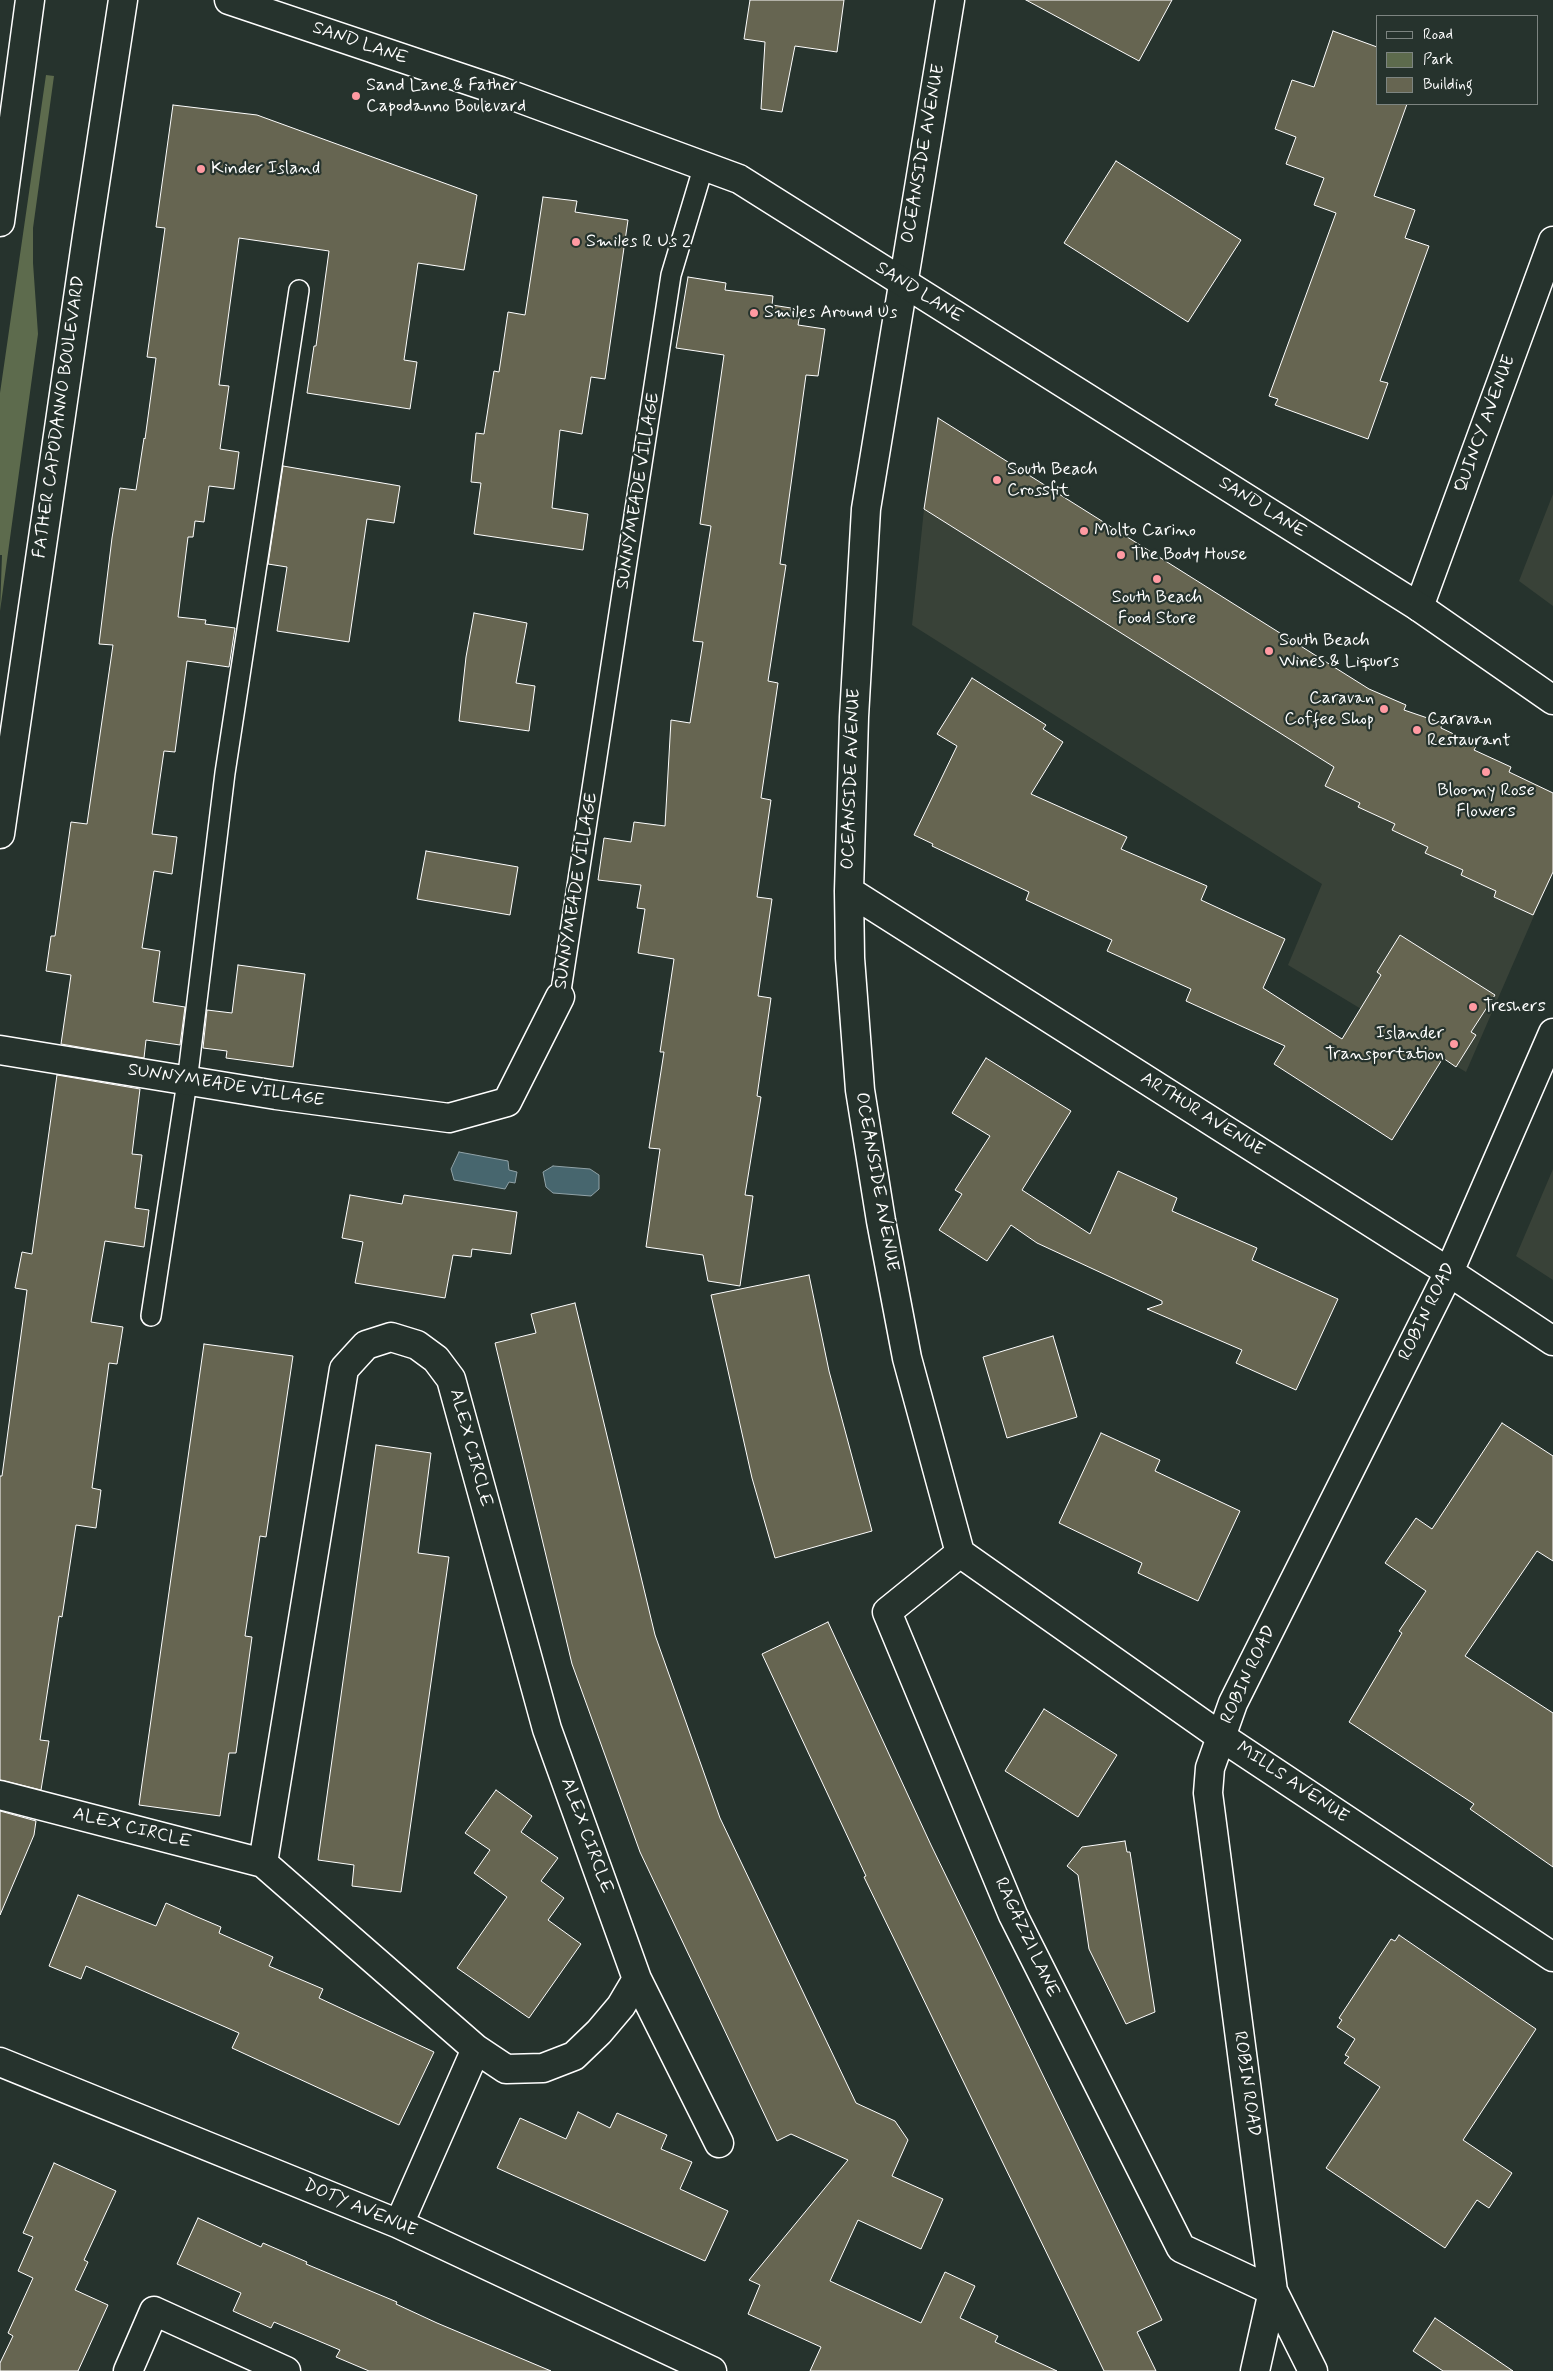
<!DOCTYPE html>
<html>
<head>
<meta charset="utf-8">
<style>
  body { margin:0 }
  #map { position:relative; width:1553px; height:2371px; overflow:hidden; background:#26332d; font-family:Mynerve,sans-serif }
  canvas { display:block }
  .legend { position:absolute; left:1376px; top:15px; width:162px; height:90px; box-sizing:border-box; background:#26332d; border:1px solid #7d8581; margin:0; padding:6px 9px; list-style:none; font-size:15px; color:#fff }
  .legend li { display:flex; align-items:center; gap:10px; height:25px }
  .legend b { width:25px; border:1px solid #7d8581 }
</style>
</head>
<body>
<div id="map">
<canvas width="1553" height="2371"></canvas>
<ul class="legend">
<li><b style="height:6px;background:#26332d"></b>Road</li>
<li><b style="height:14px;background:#5d6b4d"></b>Park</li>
<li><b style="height:14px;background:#666551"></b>Building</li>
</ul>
</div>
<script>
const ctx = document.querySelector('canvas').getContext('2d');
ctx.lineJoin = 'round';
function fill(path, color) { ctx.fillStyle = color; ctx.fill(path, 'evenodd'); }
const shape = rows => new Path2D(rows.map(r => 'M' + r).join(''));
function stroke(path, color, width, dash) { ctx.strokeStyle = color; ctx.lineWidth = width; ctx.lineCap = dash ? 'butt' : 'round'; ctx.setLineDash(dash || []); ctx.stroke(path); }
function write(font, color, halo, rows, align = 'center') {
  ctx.font = font + ' Mynerve,sans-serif'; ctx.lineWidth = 4.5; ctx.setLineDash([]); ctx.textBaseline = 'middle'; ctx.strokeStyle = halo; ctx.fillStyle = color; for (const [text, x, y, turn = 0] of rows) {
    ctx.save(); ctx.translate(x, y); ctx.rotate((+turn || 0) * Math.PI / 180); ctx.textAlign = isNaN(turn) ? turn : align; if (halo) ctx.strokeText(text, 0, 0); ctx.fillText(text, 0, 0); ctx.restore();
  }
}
const built = shape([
  [936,427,953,428,1369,689,1406,705,1404,710,1442,723,1441,728,1477,745,1474,750,1509,773,1545,789,1543,793,1553,872,1466,1072,1288,965,1322,884,912,625,924,509],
  [1553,494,1553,606,1519,581],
  [1553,1169,1553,1280,1516,1256]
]);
const green = shape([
  [46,75,54,76,33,228,33,263,38,334,0,611,2,555,0,555,0,393]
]);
const water = shape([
  [459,1152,508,1161,509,1170,517,1172,515,1183,509,1182,505,1189,454,1180,451,1169,459,1152],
  [553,1166,590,1169,599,1175,599,1189,591,1196,553,1193,546,1187,543,1172,553,1166]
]);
const building = shape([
  [750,0,844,0,837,52,795,46,782,112,761,109,765,42,744,39,750,0],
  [1026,0,1172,0,1139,61,1026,0],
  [1333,31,1377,47,1377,104,1407,104,1374,196,1415,210,1405,238,1429,246,1380,381,1388,383,1368,439,1275,405,1278,399,1269,396,1336,213,1314,205,1324,178,1286,164,1296,137,1275,129,1292,80,1314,87,1333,31],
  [173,105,257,115,477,195,464,270,418,263,404,360,417,362,410,409,307,393,314,346,316,346,329,251,239,238,219,385,229,386,220,449,239,452,234,489,209,486,204,522,195,521,193,537,188,537,178,617,206,620,205,624,235,628,229,667,187,661,175,752,164,751,152,834,177,837,172,874,154,871,142,948,160,951,153,1002,185,1007,180,1045,146,1040,144,1058,61,1044,71,975,46,971,51,936,55,936,71,822,87,824,113,645,99,644,112,538,120,488,136,490,144,438,145,439,156,358,147,357,165,228,156,227,173,105],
  [1116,161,1241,240,1188,322,1064,243,1116,161],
  [543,197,577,201,575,212,628,220,605,379,591,377,582,434,560,430,552,508,588,514,583,550,474,534,481,483,471,482,476,433,484,434,494,371,499,372,508,312,525,315,543,197],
  [688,277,726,283,725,290,773,296,772,305,791,308,791,313,800,314,798,325,825,329,818,376,806,375,780,564,786,565,768,681,778,683,761,798,771,800,757,897,772,899,758,996,771,998,757,1096,761,1097,745,1195,753,1196,740,1286,708,1281,703,1255,646,1247,660,1149,649,1148,664,1052,660,1052,674,959,638,953,645,909,637,908,641,885,598,880,604,838,631,842,634,822,665,826,671,720,690,723,703,642,693,641,711,526,700,524,724,355,676,348,688,277],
  [938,418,1369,689,1406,705,1404,710,1442,723,1441,728,1477,745,1474,750,1511,767,1509,772,1553,793,1553,872,1533,915,1494,897,1496,891,1461,875,1463,870,1425,853,1428,847,1392,830,1395,824,1358,807,1360,803,1325,786,1334,767,924,509,938,418],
  [283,466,400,486,394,523,367,519,349,642,277,631,287,567,268,564,283,466],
  [474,613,527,623,516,683,535,686,529,731,459,721,466,657,474,613],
  [972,678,1046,725,1043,729,1063,742,1031,794,1127,837,1121,849,1207,886,1201,900,1285,939,1263,988,1342,1039,1381,975,1377,972,1400,935,1495,995,1471,1032,1476,1035,1456,1067,1443,1058,1392,1140,1274,1064,1285,1046,1186,1001,1191,989,1107,951,1112,940,1026,900,1029,892,932,846,933,844,914,835,957,746,937,734,972,678],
  [426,851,518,867,510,915,417,899,426,851],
  [238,965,305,974,293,1067,226,1058,227,1051,203,1048,207,1010,232,1013,238,965],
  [986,1058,1071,1111,1022,1190,1090,1234,1118,1171,1177,1198,1172,1211,1257,1248,1252,1260,1338,1299,1296,1390,1236,1363,1242,1350,1147,1309,1162,1304,1162,1301,1037,1243,1011,1225,987,1261,939,1230,962,1194,955,1190,990,1136,952,1113,986,1058],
  [57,1075,140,1089,132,1154,142,1155,135,1208,149,1210,144,1247,105,1241,91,1322,123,1327,117,1364,109,1363,92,1488,101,1490,96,1528,76,1525,62,1617,59,1616,40,1740,49,1741,41,1790,0,1780,0,1476,2,1476,27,1290,15,1288,22,1252,32,1254,57,1075],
  [350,1195,402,1204,404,1195,517,1212,511,1254,472,1249,471,1257,453,1255,445,1298,355,1283,363,1242,342,1238,350,1195],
  [809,1275,829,1371,872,1531,775,1558,752,1478,711,1295,809,1275],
  [575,1303,655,1635,720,1818,856,2103,895,2121,908,2140,892,2176,943,2199,921,2249,858,2220,830,2281,921,2323,945,2272,975,2286,960,2318,998,2336,995,2342,1057,2371,810,2371,821,2347,748,2314,760,2285,749,2280,848,2160,791,2134,777,2141,640,1852,572,1664,495,1343,536,1333,531,1314,575,1303],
  [1053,1336,1077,1417,1007,1438,983,1357,1053,1336],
  [204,1344,293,1356,266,1537,260,1536,245,1636,252,1637,236,1753,229,1753,220,1816,139,1805,204,1344],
  [1502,1423,1553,1456,1553,1561,1537,1551,1465,1656,1553,1713,1553,1867,1470,1809,1474,1804,1349,1722,1402,1633,1399,1631,1426,1591,1385,1563,1416,1518,1432,1529,1502,1423],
  [1101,1433,1160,1460,1155,1471,1240,1511,1198,1601,1138,1573,1142,1563,1059,1523,1101,1433],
  [376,1445,431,1453,418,1553,449,1557,401,1892,352,1886,354,1865,318,1860,376,1445],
  [828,1622,931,1845,1162,2320,1137,2332,1156,2371,1104,2371,864,1877,866,1876,762,1654,828,1622],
  [1044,1709,1117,1755,1078,1817,1005,1771,1044,1709],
  [496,1790,532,1816,521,1832,558,1858,541,1881,564,1898,548,1920,581,1944,529,2018,457,1968,507,1897,474,1873,490,1850,465,1833,496,1790],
  [0,1811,36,1821,34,1835,0,1915,0,1811],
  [1125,1841,1127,1852,1130,1852,1155,2012,1126,2024,1089,1949,1078,1875,1067,1866,1082,1847,1125,1841],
  [78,1895,156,1926,166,1903,195,1916,221,1927,219,1933,273,1957,269,1966,323,1989,319,1998,434,2052,399,2125,232,2048,239,2033,86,1966,81,1979,49,1966,78,1895],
  [1399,1935,1536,2029,1463,2140,1512,2173,1489,2208,1477,2200,1445,2248,1326,2168,1380,2087,1344,2063,1349,2057,1345,2055,1355,2039,1337,2027,1342,2020,1339,2018,1391,1939,1395,1941,1399,1935],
  [578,2112,610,2128,617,2113,667,2135,661,2149,692,2162,680,2189,728,2211,705,2261,497,2168,520,2118,566,2139,578,2112],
  [54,2163,116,2191,84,2260,88,2262,75,2290,108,2305,78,2371,0,2371,0,2363,13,2336,8,2333,33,2278,18,2271,33,2237,23,2233,54,2163],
  [198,2218,261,2247,263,2243,307,2262,306,2264,397,2302,396,2304,437,2323,551,2371,369,2371,336,2357,340,2350,274,2322,271,2328,233,2311,241,2293,177,2264,198,2218],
  [1435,2318,1513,2371,1443,2371,1413,2351,1435,2318]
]);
const lane = shape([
  [560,997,671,275,704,165],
  [151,1316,187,1082,225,773,299,290]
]);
const street = shape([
  [950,0,866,509,854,717,849,891,850,958,860,1090,881,1221,907,1358,960,1553],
  [1419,607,1553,241],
  [849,891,1449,1272,1553,1341],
  [0,1050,276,1095,449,1118,507,1102,560,997],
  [960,1553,887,1612,1013,1915,1181,2248,1273,2291,1313,2371],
  [960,1553,1220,1736,1553,1957],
  [0,1795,263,1863,476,2049,506,2069,543,2068,574,2056,599,2032,621,2006,637,1979,547,1729,451,1379,436,1359,417,1345,391,1337,366,1345,344,1369,263,1863],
  [637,1979,719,2143],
  [0,2062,399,2224,712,2371],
  [399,2224,476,2049],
  [128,2371,154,2311,286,2371],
  [1255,2371,1273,2291,1208,1793,1210,1768,1233,1703,1449,1272,1553,1033]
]);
const secondary = shape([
  [229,0,500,91,739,179,1419,607,1553,700],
  [0,222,30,0],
  [0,834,87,236,123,0]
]);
const markers = [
  [356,96,5,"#ff9aa2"],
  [201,169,5,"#ff9aa2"],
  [576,242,5,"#ff9aa2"],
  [754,313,5,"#ff9aa2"],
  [997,480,5,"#ff9aa2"],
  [1084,531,5,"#ff9aa2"],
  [1121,555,5,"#ff9aa2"],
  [1157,579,5,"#ff9aa2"],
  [1269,651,5,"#ff9aa2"],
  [1384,709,5,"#ff9aa2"],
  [1417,730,5,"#ff9aa2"],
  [1486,772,5,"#ff9aa2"],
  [1473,1007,5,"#ff9aa2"],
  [1454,1044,5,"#ff9aa2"]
];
const streetNames = [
  ["SAND LANE",360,44,19],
  ["OCEANSIDE AVENUE",924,154,-80],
  ["SAND LANE",919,293,32],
  ["FATHER CAPODANNO BOULEVARD",60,417,-82],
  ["QUINCY AVENUE",1486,424,-70],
  ["SUNNYMEADE VILLAGE",639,491,-81],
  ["SAND LANE",1262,508,32],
  ["OCEANSIDE AVENUE",852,779,-88],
  ["SUNNYMEADE VILLAGE",577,891,-81],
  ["SUNNYMEADE VILLAGE",226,1086,9],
  ["ARTHUR AVENUE",1202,1115,32],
  ["OCEANSIDE AVENUE",876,1182,80],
  ["ROBIN ROAD",1428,1312,-64],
  ["ALEX CIRCLE",470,1448,75],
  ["ROBIN ROAD",1249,1675,-65],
  ["MILLS AVENUE",1292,1783,34],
  ["ALEX CIRCLE",132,1829,14],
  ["ALEX CIRCLE",586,1836,70],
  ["RAGAZZI LANE",1026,1938,65],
  ["ROBIN ROAD",1246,2084,82],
  ["DOTY AVENUE",360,2209,23]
];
const poiNames = [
  ["Sand Lane & Father",366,86],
  ["Capodanno Boulevard",366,107],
  ["Kinder Island",211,169],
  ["Smiles R Us 2",586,242],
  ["Smiles Around Us",764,313],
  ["South Beach",1007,470],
  ["Crossfit",1007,491],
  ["Molto Carino",1094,531],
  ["The Body House",1131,555],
  ["South Beach",1157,598,"center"],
  ["Food Store",1157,619,"center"],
  ["South Beach",1279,641],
  ["Wines & Liquors",1279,662],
  ["Caravan",1374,699,"right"],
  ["Coffee Shop",1374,720,"right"],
  ["Caravan",1427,720],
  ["Restaurant",1427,741],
  ["Bloomy Rose",1486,791,"center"],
  ["Flowers",1486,812,"center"],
  ["Treshers",1483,1007],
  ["Islander",1444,1034,"right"],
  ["Transportation",1444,1055,"right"]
];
fill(built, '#394238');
fill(green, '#5d6b4d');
fill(water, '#47666e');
stroke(water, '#91a3a8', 1);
fill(building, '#666551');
stroke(building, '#fff', 1);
stroke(lane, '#fff', 22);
stroke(street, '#fff', 31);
stroke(secondary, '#fff', 31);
stroke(lane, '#26332d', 19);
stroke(street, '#26332d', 28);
stroke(secondary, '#26332d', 28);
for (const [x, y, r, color] of markers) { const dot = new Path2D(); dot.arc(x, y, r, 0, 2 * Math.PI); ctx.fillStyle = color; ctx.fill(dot); stroke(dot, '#26332d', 2); }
write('18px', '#fff', '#26332d', streetNames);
write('18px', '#fff', '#26332d', poiNames, 'left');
</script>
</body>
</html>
